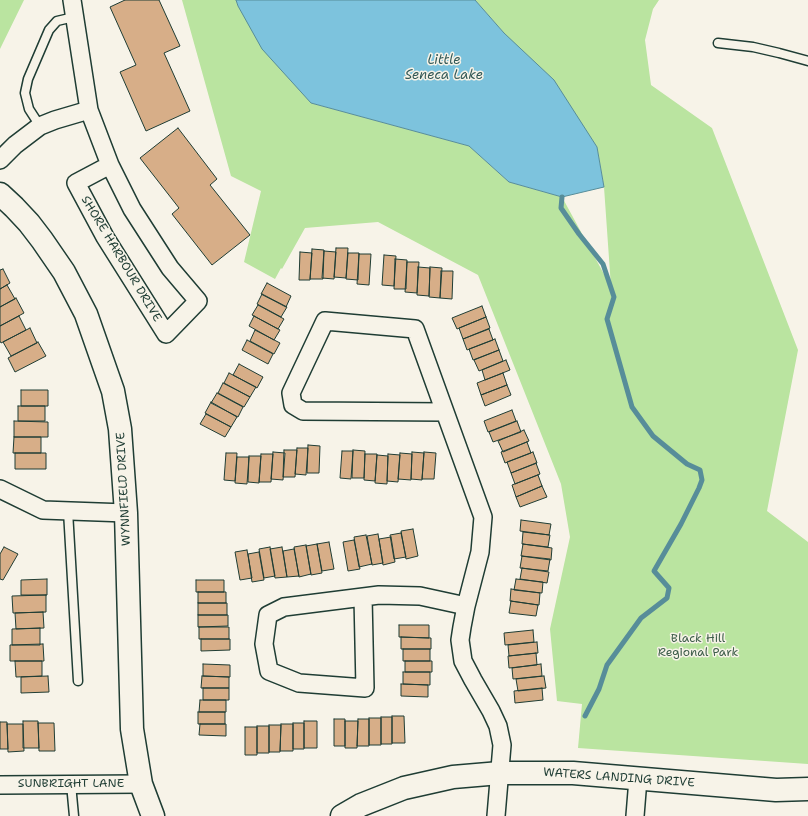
<!DOCTYPE html>
<html>
<head>
<meta charset="utf-8">
<style>
  body { margin:0 }
  canvas { display:block; background:#f7f3e8 }
</style>
</head>
<body>
<canvas width="808" height="816"></canvas>
<script>
const ctx = document.querySelector('canvas').getContext('2d');
ctx.lineJoin = 'round';
function fill(path, color) { ctx.fillStyle = color; ctx.fill(path, 'evenodd'); }
const shape = rows => new Path2D(rows.map(r => 'M' + r).join(''));
function stroke(path, color, width, dash) { ctx.strokeStyle = color; ctx.lineWidth = width; ctx.lineCap = dash ? 'butt' : 'round'; ctx.setLineDash(dash || []); ctx.stroke(path); }
function write(font, color, halo, rows, align = 'center') {
  ctx.font = font + ' "Shantell Sans",sans-serif'; ctx.lineWidth = 3; ctx.setLineDash([]); ctx.textBaseline = 'middle'; ctx.strokeStyle = halo; ctx.fillStyle = color; for (const [text, x, y, turn = 0] of rows) {
    ctx.save(); ctx.translate(x, y); ctx.rotate((+turn || 0) * Math.PI / 180); ctx.textAlign = isNaN(turn) ? turn : align; if (halo) ctx.strokeText(text, 0, 0); ctx.fillText(text, 0, 0); ctx.restore();
  }
}
const green = shape([
  [0,0,24,0,0,49],
  [182,0,236,0,238,6,311,103,469,146,509,182,562,197,611,287,604,187,597,147,504,33,475,0,659,0,653,9,645,40,651,85,712,128,798,350,767,511,808,542,808,764,578,748,582,704,557,701,550,629,570,537,561,484,478,275,378,222,305,228,282,269,281,268,275,279,244,262,261,191,231,176]
]);
const water = shape([
  [236,0,475,0,504,33,554,80,597,147,604,187,562,197,509,182,469,146,311,103,262,49,238,6,236,0]
]);
const stream = shape([
  [562,197,561,208,579,234,603,264,614,297,607,319,632,407,653,436,687,464,700,470,702,480,699,488,681,524,654,571,669,588,667,598,641,618,607,665,599,689,585,716]
]);
const building = shape([
  [125,0,159,0,180,46,164,53,190,111,146,131,120,72,136,65,110,7,125,0],
  [178,128,217,179,210,185,250,235,212,265,172,214,179,208,140,158,178,128],
  [336,248,348,248,346,278,334,277,336,248],
  [312,249,324,250,323,279,310,279,312,249],
  [324,251,336,252,334,279,322,278,324,251],
  [300,252,312,253,310,280,299,280,300,252],
  [348,253,359,253,358,280,346,279,348,253],
  [359,254,371,254,369,285,357,284,359,254],
  [384,255,396,256,394,286,382,285,384,255],
  [395,259,407,260,406,289,394,289,395,259],
  [407,262,419,262,417,293,405,292,407,262],
  [418,267,430,268,429,296,417,295,418,267],
  [430,267,442,268,440,298,429,297,430,267],
  [3,269,10,283,0,289,0,270,3,269],
  [441,271,453,271,452,299,440,298,441,271],
  [267,283,291,296,286,307,261,294,267,283],
  [7,285,15,299,0,307,0,289,7,285],
  [262,294,287,307,281,317,257,304,262,294],
  [16,298,24,313,0,326,0,307,16,298],
  [258,305,284,319,278,329,252,315,258,305],
  [482,306,486,317,457,329,452,318,482,306],
  [19,316,26,330,1,343,0,341,0,326,19,316],
  [254,316,280,330,274,340,249,326,254,316],
  [486,317,490,328,463,339,459,328,486,317],
  [30,328,37,343,11,356,3,342,30,328],
  [489,329,493,340,467,350,463,339,489,329],
  [255,330,280,343,274,354,250,341,255,330],
  [495,339,499,350,473,360,469,349,495,339],
  [247,340,273,354,268,364,242,350,247,340],
  [38,342,46,356,15,372,8,358,38,342],
  [499,350,503,361,479,371,474,360,499,350],
  [506,360,510,370,485,380,482,370,506,360],
  [239,364,263,377,257,388,233,375,239,364],
  [229,373,256,387,250,397,224,383,229,373],
  [503,373,507,385,481,395,477,383,503,373],
  [223,383,250,397,244,407,218,393,223,383],
  [507,385,511,395,485,406,481,395,507,385],
  [21,390,48,390,48,406,21,406,21,390],
  [217,393,243,407,238,417,211,403,217,393],
  [211,402,237,417,231,427,205,413,211,402],
  [18,406,45,406,45,421,18,421,18,406],
  [512,410,516,421,488,432,484,421,512,410],
  [206,414,231,427,225,437,200,424,206,414],
  [14,421,48,422,48,437,14,437,14,421],
  [517,421,521,432,493,442,489,432,517,421],
  [524,430,529,441,503,452,498,441,524,430],
  [14,437,41,437,41,453,13,453,14,437],
  [527,442,531,453,505,463,501,452,527,442],
  [308,445,320,446,319,473,307,473,308,445],
  [297,448,308,448,306,475,295,474,297,448],
  [284,450,297,450,295,477,283,477,284,450],
  [353,450,365,451,364,478,352,478,353,450],
  [342,451,353,451,351,479,340,478,342,451],
  [273,452,285,453,283,480,271,479,273,452],
  [412,452,424,453,422,480,411,479,412,452],
  [424,452,436,453,434,479,422,479,424,452],
  [533,452,537,463,511,473,507,462,533,452],
  [15,453,46,453,46,469,15,469,15,453],
  [226,453,237,453,235,481,224,480,226,453],
  [400,453,412,454,411,480,398,479,400,453],
  [261,454,273,454,271,482,259,482,261,454],
  [365,454,377,454,375,481,364,480,365,454],
  [388,454,400,455,398,482,387,481,388,454],
  [377,455,388,456,387,484,375,483,377,455],
  [249,456,261,456,259,483,248,482,249,456],
  [237,457,249,457,247,484,235,483,237,457],
  [536,463,540,474,515,484,511,473,536,463],
  [538,475,542,486,516,497,512,485,538,475],
  [542,486,547,497,520,507,516,497,542,486],
  [521,520,551,524,549,535,520,531,521,520],
  [413,529,418,556,406,559,401,531,413,529],
  [523,532,550,535,548,547,522,544,523,532],
  [401,533,406,557,394,559,390,535,401,533],
  [378,534,383,563,372,565,367,536,378,534],
  [366,535,372,564,359,567,354,537,366,535],
  [391,537,395,562,383,565,379,539,391,537],
  [354,540,360,569,348,571,343,542,354,540],
  [329,542,334,569,322,571,317,544,329,542],
  [317,544,322,573,311,575,306,546,317,544],
  [523,544,552,548,551,560,521,556,523,544],
  [306,545,311,574,299,577,294,547,306,545],
  [4,547,18,554,3,580,0,579,0,554,4,547],
  [270,547,275,576,264,578,259,549,270,547],
  [282,547,287,577,275,578,270,549,282,547],
  [294,549,299,576,287,577,283,551,294,549],
  [247,550,252,578,240,580,235,552,247,550],
  [259,552,264,580,252,582,248,554,259,552],
  [522,556,550,559,548,571,520,568,522,556],
  [522,568,549,572,547,583,520,579,522,568],
  [47,579,47,595,21,595,21,580,47,579],
  [516,579,543,582,542,593,514,590,516,579],
  [196,580,224,580,224,592,196,592,196,580],
  [511,589,540,593,539,605,510,601,511,589],
  [198,592,226,592,226,603,198,603,198,592],
  [46,595,46,612,13,613,12,596,46,595],
  [511,601,538,605,536,616,509,613,511,601],
  [198,603,227,603,227,615,198,615,198,603],
  [43,612,44,628,16,629,15,613,43,612],
  [198,615,228,615,228,626,198,627,198,615],
  [399,625,429,625,429,638,399,637,399,625],
  [199,627,229,627,229,639,199,639,199,627],
  [40,628,40,645,12,645,12,629,40,628],
  [533,630,534,642,505,645,504,633,533,630],
  [401,637,431,638,431,649,401,649,401,637],
  [201,639,230,639,230,650,201,651,201,639],
  [537,642,538,653,509,656,508,645,537,642],
  [43,644,44,661,10,661,10,645,43,644],
  [403,649,430,649,430,661,403,661,403,649],
  [536,653,537,665,509,668,508,656,536,653],
  [15,661,42,661,42,676,16,677,15,661],
  [405,661,432,661,432,672,405,672,405,661],
  [203,664,230,665,230,677,203,676,203,664],
  [541,664,542,676,513,679,512,668,541,664],
  [403,672,430,672,430,685,403,684,403,672],
  [48,676,49,692,21,693,21,677,48,676],
  [202,676,229,677,229,688,201,688,202,676],
  [544,676,546,688,518,691,516,679,544,676],
  [401,684,428,685,428,697,401,696,401,684],
  [203,688,229,688,229,700,203,700,203,688],
  [542,688,543,700,515,703,514,691,542,688],
  [200,700,226,700,226,712,199,712,200,700],
  [198,712,225,712,225,724,198,724,198,712],
  [392,716,404,716,405,743,392,743,392,716],
  [381,717,392,717,392,744,381,744,381,717],
  [369,718,381,718,381,745,369,745,369,718],
  [334,719,345,719,345,746,334,746,334,719],
  [358,719,369,719,369,746,357,746,358,719],
  [23,721,38,721,39,748,23,748,23,721],
  [304,721,317,721,317,748,304,748,304,721],
  [345,721,358,721,357,748,345,748,345,721],
  [0,722,7,722,8,749,0,749,0,722],
  [38,723,54,723,55,751,39,751,38,723],
  [293,723,304,723,304,749,293,749,293,723],
  [7,724,23,724,24,751,8,752,7,724],
  [200,724,226,724,226,736,199,735,200,724],
  [281,724,293,724,293,751,280,751,281,724],
  [269,725,281,725,280,752,269,752,269,725],
  [257,726,269,726,269,753,257,753,257,726],
  [245,727,257,727,257,755,245,755,245,727]
]);
const lane = shape([
  [718,43,753,47,779,53,808,61],
  [40,126,29,109,25,93,28,79,49,30,57,21,74,17],
  [68,511,78,681],
  [71,784,74,816]
]);
const street = shape([
  [72,0,89,110,110,165,132,209,170,268,198,301,166,334,105,237,76,183,110,165],
  [0,160,15,145,40,126,55,120,89,110],
  [445,412,303,411,293,405,291,393,325,321,415,329,445,412,483,517,480,552,466,606,462,627,460,640,463,661,473,680,491,711,498,726,502,745,496,816],
  [0,489,43,510,126,513],
  [363,597,365,688,299,683,269,671,264,644,268,615,284,607,379,595,420,596,466,606],
  [0,785,141,784],
  [635,816,638,779]
]);
const secondary = shape([
  [0,194,14,207,29,223,42,240,64,272,86,314,113,391,120,429,126,513,132,729,141,784,153,816],
  [342,816,361,805,404,788,453,777,500,773,573,773,776,790,808,789]
]);
const streetNames = [
  ["SHORE HARBOUR DRIVE",121,259,59],
  ["WYNNFIELD DRIVE",124,489,-93],
  ["WATERS LANDING DRIVE",619,778,4],
  ["SUNBRIGHT LANE",71,784]
];
const parkNames = [
  ["Black Hill",698,639],
  ["Regional Park",698,653]
];
const waterNames = [
  ["Little",444,61],
  ["Seneca Lake",444,76]
];
fill(green, '#bae4a0');
fill(water, '#7dc3dd');
stroke(water, '#578d99', 1);
stroke(stream, '#578d99', 5);
fill(building, '#d7ae88');
stroke(building, '#1f3d34', 1);
stroke(lane, '#1f3d34', 11);
stroke(street, '#1f3d34', 20);
stroke(secondary, '#1f3d34', 25);
stroke(lane, '#f7f3e8', 8);
stroke(street, '#f7f3e8', 17);
stroke(secondary, '#f7f3e8', 22);
write('12px', '#1f3d34', '#f7f3e8', streetNames);
write('12px', '#3e5e4a', '#f7f3e8', parkNames);
write('italic 13px', '#325856', '#f7f3e8', waterNames);
</script>
</body>
</html>
